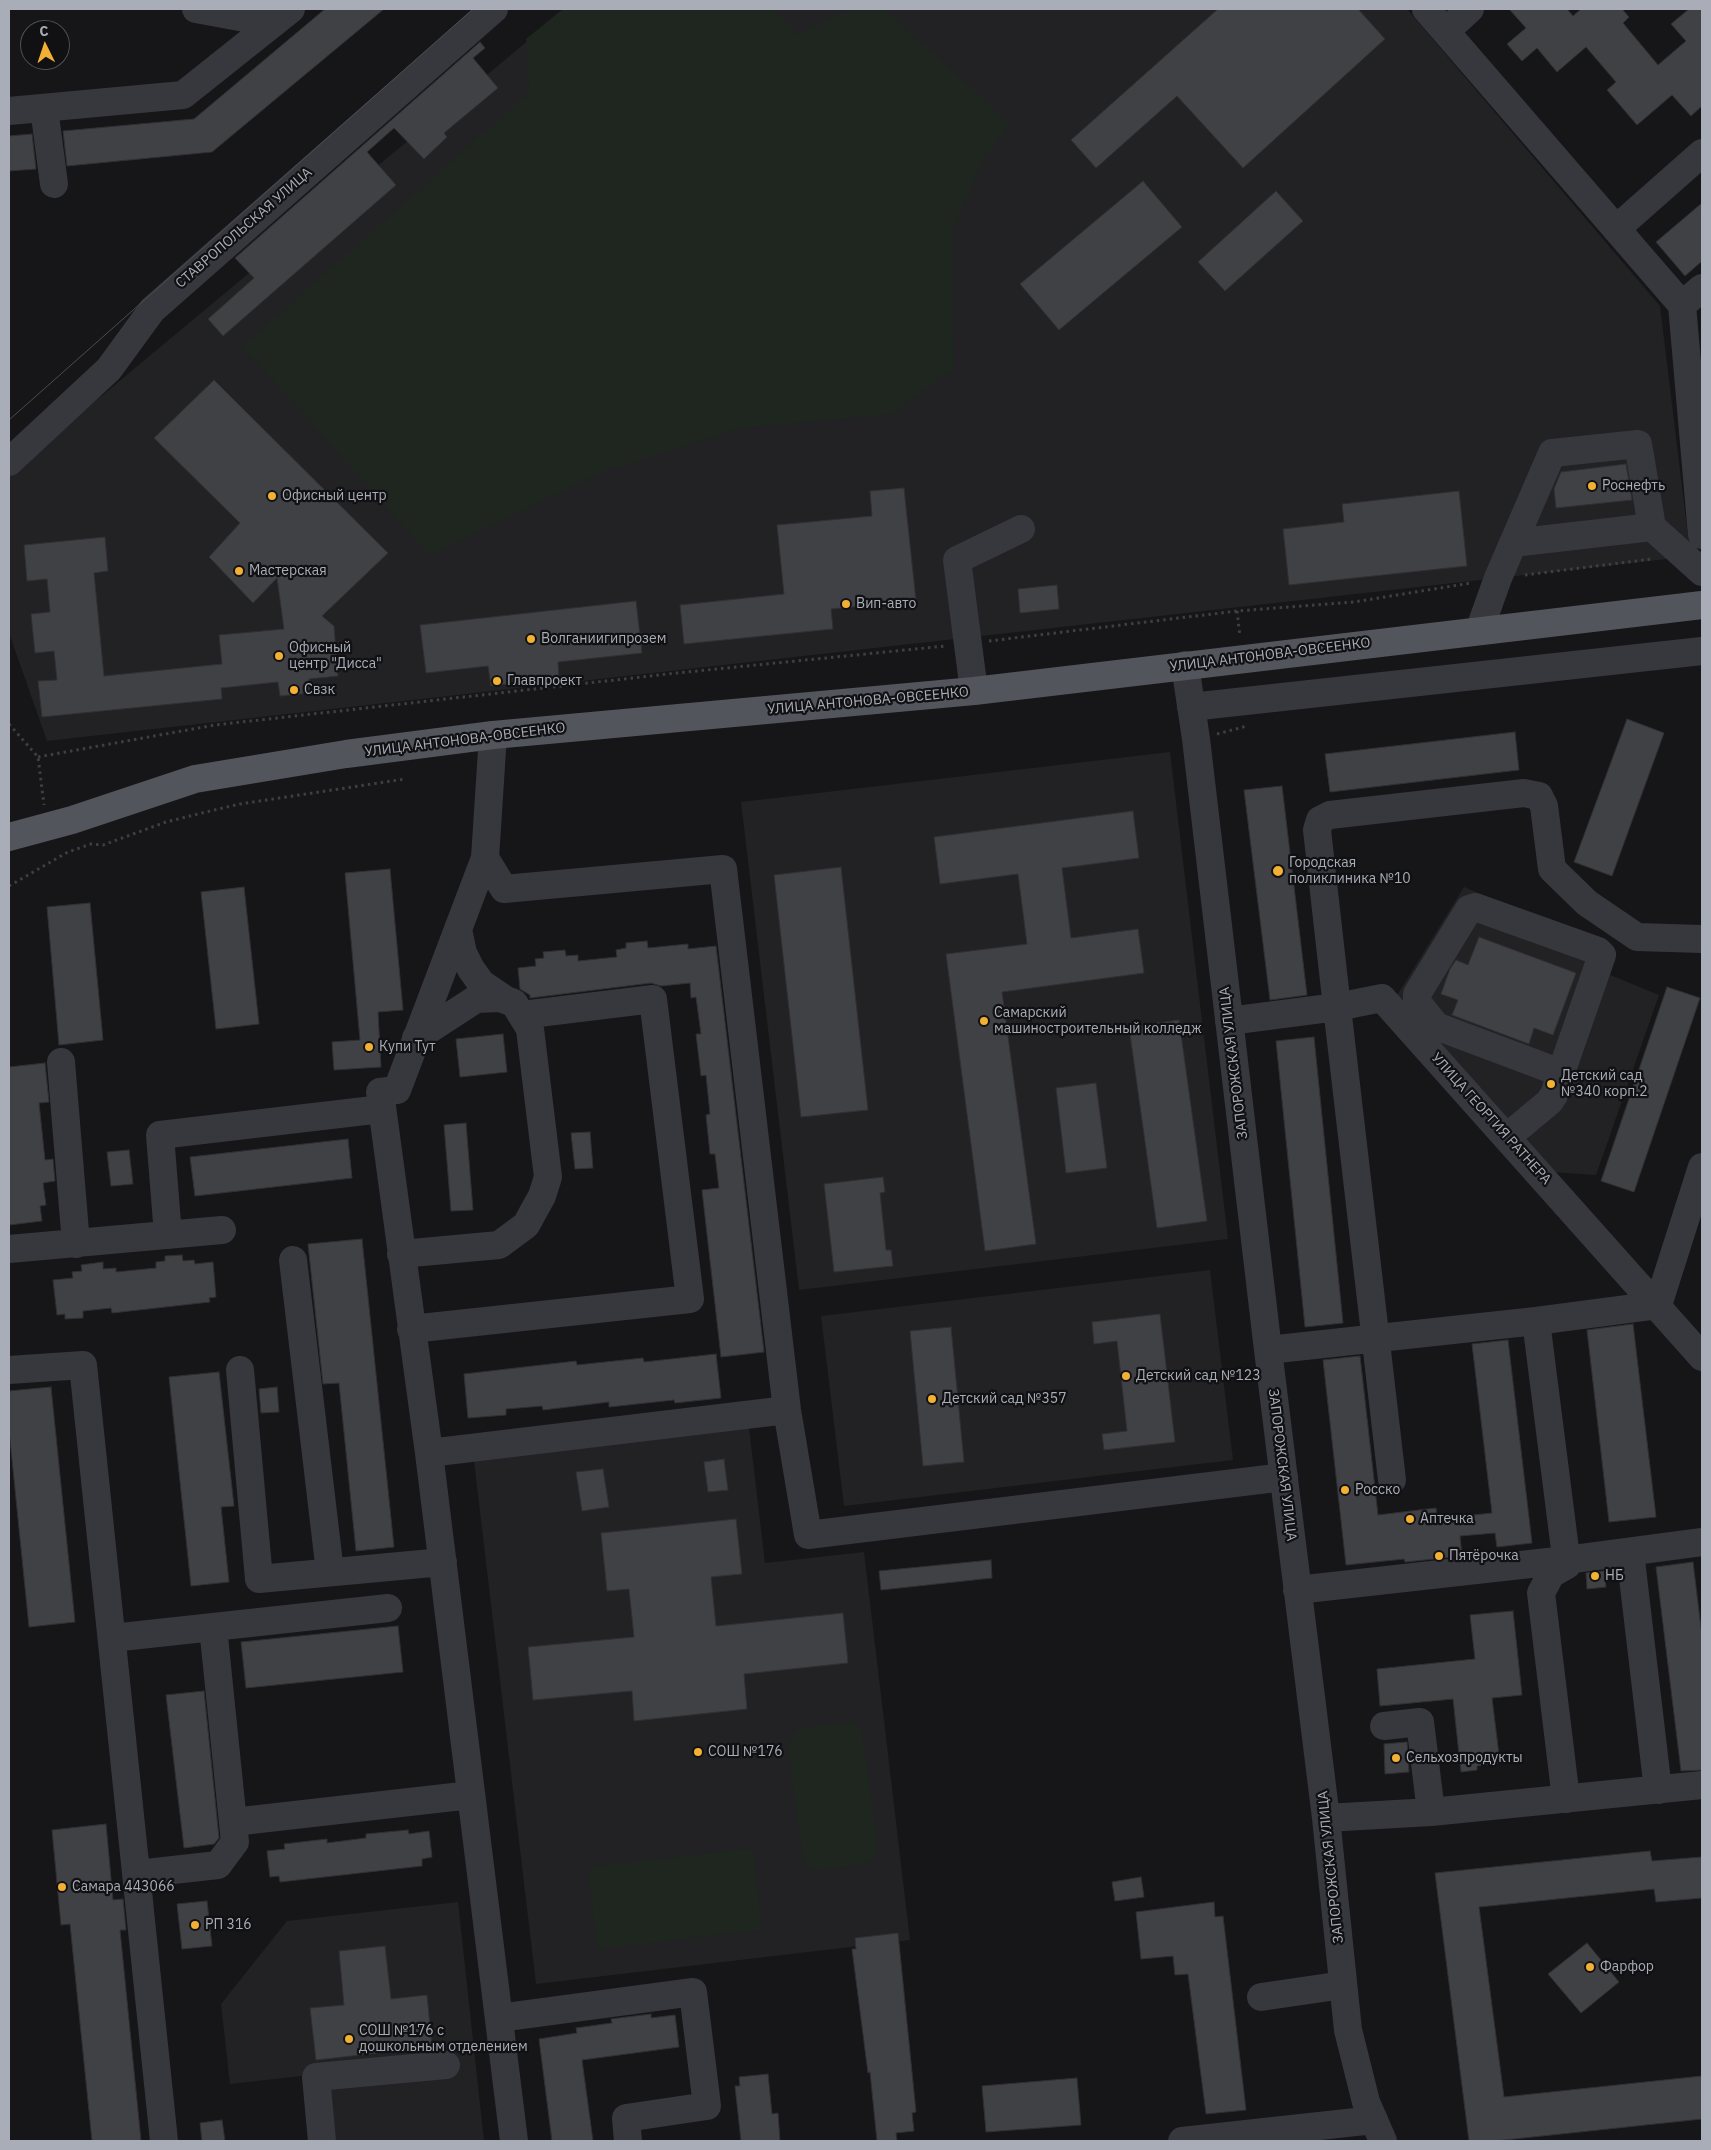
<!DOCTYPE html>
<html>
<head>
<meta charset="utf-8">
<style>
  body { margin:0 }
  #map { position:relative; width:1711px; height:2150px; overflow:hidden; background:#161618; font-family:"IBM Plex Sans",sans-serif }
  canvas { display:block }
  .frame { position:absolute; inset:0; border:10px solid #a8adb8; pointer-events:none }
  .north { position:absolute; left:20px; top:20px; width:50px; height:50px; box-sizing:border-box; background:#111113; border:1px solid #4d4f55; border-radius:50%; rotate:356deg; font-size:14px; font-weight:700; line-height:20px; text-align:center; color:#a8adb8 }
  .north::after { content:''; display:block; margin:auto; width:18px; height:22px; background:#f2b134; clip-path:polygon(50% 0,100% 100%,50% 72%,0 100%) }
</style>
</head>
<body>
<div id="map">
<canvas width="1711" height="2150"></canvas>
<div class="frame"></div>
<div class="north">С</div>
</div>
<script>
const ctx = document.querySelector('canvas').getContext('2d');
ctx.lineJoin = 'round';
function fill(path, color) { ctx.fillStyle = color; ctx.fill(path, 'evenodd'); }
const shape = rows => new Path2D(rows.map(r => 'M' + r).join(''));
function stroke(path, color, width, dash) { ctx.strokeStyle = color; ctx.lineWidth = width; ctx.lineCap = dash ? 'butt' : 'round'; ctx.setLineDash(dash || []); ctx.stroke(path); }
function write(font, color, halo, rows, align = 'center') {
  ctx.font = font + ' "IBM Plex Sans",sans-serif'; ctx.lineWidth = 4.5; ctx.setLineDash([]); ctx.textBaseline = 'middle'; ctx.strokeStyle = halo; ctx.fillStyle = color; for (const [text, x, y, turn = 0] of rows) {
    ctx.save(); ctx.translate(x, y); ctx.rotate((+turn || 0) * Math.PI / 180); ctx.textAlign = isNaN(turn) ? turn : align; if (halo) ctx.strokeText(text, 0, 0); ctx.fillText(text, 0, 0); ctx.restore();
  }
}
const built = shape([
  [566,9,1407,9,1660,306,1689,544,1667,559,47,741,9,633,9,473],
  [1170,752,1228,1239,799,1290,741,802],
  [1464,887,1611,947,1603,972,1659,995,1596,1175,1552,1172,1396,997],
  [1210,1270,1233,1460,844,1506,821,1316],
  [749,1428,765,1563,864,1552,910,1940,536,1984,474,1461],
  [458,1902,484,2141,317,2141,310,2075,230,2084,221,2004,287,1921]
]);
const green = shape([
  [563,9,775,9,797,35,851,9,885,9,1009,123,982,163,952,232,954,368,892,414,742,428,603,472,430,555,243,346,529,93,526,39],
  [845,1723,853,1723,861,1729,863,1738,877,1840,876,1852,870,1861,859,1865,813,1870,807,1867,802,1851,788,1748,790,1738,799,1730,808,1727],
  [753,1848,762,1930,597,1949,588,1867]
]);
const building = shape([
  [325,9,384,9,212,152,67,166,63,131,194,119,325,9],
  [1218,9,1358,9,1385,39,1243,168,1177,96,1096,168,1071,140,1218,9],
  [1509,9,1567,9,1573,16,1581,9,1622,9,1629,17,1623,23,1658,65,1686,41,1671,24,1689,9,1702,9,1702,106,1691,116,1672,95,1637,125,1607,90,1616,82,1586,47,1557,72,1537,48,1522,61,1507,44,1526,28,1509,9],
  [480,42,485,48,473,58,498,88,444,133,447,137,424,159,394,128,367,152,396,185,223,336,208,319,254,278,235,258,480,42],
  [32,134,36,169,9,171,9,136,32,134],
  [1143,181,1182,227,1059,330,1020,284,1143,181],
  [1276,191,1303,221,1225,291,1198,262,1276,191],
  [1702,203,1702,261,1685,276,1656,242,1702,203],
  [214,380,388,553,322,616,334,626,338,676,309,679,310,693,280,696,278,682,221,688,222,699,42,717,38,681,57,680,54,651,35,653,31,614,50,612,47,579,27,581,24,545,105,537,108,571,94,573,104,676,222,664,219,635,284,629,277,578,253,603,209,557,240,523,154,438,214,380],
  [1626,464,1632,500,1556,508,1554,489,1561,472,1626,464],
  [904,488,916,601,831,609,833,629,684,644,680,605,784,594,777,525,872,516,870,491,904,488],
  [1459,491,1467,566,1289,585,1283,529,1344,522,1342,504,1459,491],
  [1057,585,1059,609,1020,613,1018,589,1057,585],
  [636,601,642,653,558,662,559,678,491,686,488,666,426,673,420,625,636,601],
  [1627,719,1664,733,1612,876,1574,862,1627,719],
  [1515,732,1519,770,1330,792,1325,754,1515,732],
  [1282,786,1307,995,1270,1000,1244,790,1282,786],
  [1133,811,1139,858,1062,868,1071,938,1138,929,1144,973,1002,992,1036,1244,985,1251,946,954,1027,944,1018,874,940,884,934,837,1133,811],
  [841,867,868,1110,801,1117,774,875,841,867],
  [390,869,403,1010,378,1012,381,1067,334,1070,332,1042,360,1040,345,873,390,869],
  [244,887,259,1024,216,1029,201,892,244,887],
  [90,903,103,1040,59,1045,47,907,90,903],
  [1479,937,1576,973,1553,1035,1534,1028,1529,1044,1452,1015,1458,1000,1441,994,1450,969,1456,960,1468,965,1479,937],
  [647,941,648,948,688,944,688,949,716,946,764,1352,721,1357,702,1190,719,1188,715,1154,710,1154,706,1115,710,1114,706,1075,701,1076,696,1034,701,1034,696,997,691,998,690,983,661,986,651,983,530,998,530,995,520,989,518,968,536,966,535,959,544,958,543,952,565,950,566,956,578,955,578,961,617,957,616,950,626,948,626,943,647,941],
  [1667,987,1700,998,1634,1192,1601,1181,1667,987],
  [1179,1020,1207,1221,1157,1228,1129,1027,1179,1020],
  [503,1034,507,1072,460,1077,456,1039,503,1034],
  [1314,1037,1343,1323,1305,1327,1276,1041,1314,1037],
  [45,1063,49,1102,39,1103,45,1160,53,1159,55,1181,43,1183,46,1205,40,1206,42,1221,9,1225,9,1067,45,1063],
  [1096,1083,1107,1168,1066,1173,1056,1088,1096,1083],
  [466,1123,473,1210,451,1211,444,1125,466,1123],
  [590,1132,593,1168,575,1169,571,1133,590,1132],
  [348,1139,352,1178,195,1196,190,1157,348,1139],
  [129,1150,133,1184,111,1186,107,1152,129,1150],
  [883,1177,885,1192,880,1193,886,1250,891,1250,893,1266,834,1272,824,1184,883,1177],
  [362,1239,394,1547,356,1551,339,1383,323,1384,308,1244,362,1239],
  [182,1255,183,1261,194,1260,195,1264,213,1262,216,1297,209,1298,210,1302,112,1313,111,1308,83,1311,83,1318,65,1319,65,1314,57,1315,53,1280,73,1278,72,1272,82,1271,81,1265,103,1262,103,1269,116,1268,116,1272,156,1268,156,1262,165,1261,165,1256,182,1255],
  [1160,1314,1175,1442,1104,1450,1102,1434,1127,1431,1117,1341,1094,1344,1092,1322,1160,1314],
  [1633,1324,1656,1517,1609,1522,1587,1330,1633,1324],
  [951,1327,964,1462,923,1466,910,1331,951,1327],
  [1508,1340,1532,1543,1497,1547,1495,1533,1460,1536,1462,1556,1405,1562,1404,1559,1346,1565,1323,1360,1360,1356,1378,1515,1436,1508,1437,1519,1492,1513,1472,1344,1508,1340],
  [716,1354,721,1398,675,1403,674,1400,609,1407,609,1402,543,1410,542,1406,506,1409,506,1415,468,1418,464,1374,576,1361,577,1365,643,1358,644,1362,716,1354],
  [219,1372,234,1506,221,1507,229,1582,191,1586,169,1377,219,1372],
  [51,1387,75,1622,29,1627,9,1430,9,1391,51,1387],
  [277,1387,279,1412,261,1413,259,1389,277,1387],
  [724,1459,728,1490,708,1492,704,1462,724,1459],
  [603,1469,609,1507,582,1511,576,1472,603,1469],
  [736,1519,742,1574,711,1577,716,1626,843,1613,848,1663,744,1674,747,1709,634,1721,632,1691,533,1700,528,1647,634,1637,629,1589,607,1591,601,1533,736,1519],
  [991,1560,992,1578,881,1590,879,1571,991,1560],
  [1693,1562,1702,1636,1702,1770,1681,1771,1656,1567,1693,1562],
  [1604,1571,1606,1587,1587,1589,1586,1573,1604,1571],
  [1513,1611,1522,1695,1492,1698,1500,1763,1477,1766,1477,1770,1461,1772,1453,1699,1380,1706,1377,1669,1475,1659,1470,1615,1513,1611],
  [398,1626,403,1672,246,1688,241,1642,398,1626],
  [204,1691,219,1838,214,1844,184,1848,166,1695,204,1691],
  [1407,1742,1409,1772,1385,1774,1384,1744,1407,1742],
  [106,1824,113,1900,123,1899,126,1930,120,1930,141,2141,92,2141,70,1924,61,1925,52,1830,106,1824],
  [408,1830,409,1834,429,1831,432,1857,422,1859,422,1866,280,1882,279,1876,270,1877,267,1851,285,1849,284,1844,327,1839,327,1843,366,1838,366,1834,408,1830],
  [1650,1851,1652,1861,1702,1857,1702,1898,1656,1902,1654,1889,1479,1907,1504,2097,1702,2076,1702,2119,1495,2141,1469,2141,1435,1873,1650,1851],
  [1141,1877,1144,1897,1115,1901,1112,1882,1141,1877],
  [207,1901,212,1946,182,1949,177,1904,207,1901],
  [1214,1902,1215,1917,1223,1916,1246,2110,1206,2114,1188,1974,1175,1975,1173,1956,1141,1959,1136,1912,1214,1902],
  [898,1933,916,2112,912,2113,914,2131,896,2133,897,2141,877,2141,870,2072,868,2073,852,1949,856,1949,855,1938,898,1933],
  [1587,1943,1619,1982,1581,2013,1548,1974,1587,1943],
  [385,1946,391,1999,427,1995,432,2047,316,2060,310,2008,344,2005,339,1951,385,1946],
  [651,2014,651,2018,675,2015,679,2047,582,2060,593,2141,552,2141,539,2039,577,2033,576,2028,612,2023,611,2019,651,2014],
  [768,2074,772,2114,778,2113,780,2141,741,2141,735,2086,740,2086,739,2077,768,2074],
  [1077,2078,1081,2125,986,2132,982,2086,1077,2078],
  [222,2120,225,2141,202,2141,200,2123,222,2120]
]);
const path = shape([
  [1525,575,1652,559],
  [1237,611,1240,637],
  [989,641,1237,611,1354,602,1471,583],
  [9,724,38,757,44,805],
  [1217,734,1247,726],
  [38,757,215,725,677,673,945,646],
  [9,886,68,852,91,844,103,845,166,822,206,812,240,804,405,779]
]);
const minor = shape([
  [196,9,272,23],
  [1426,9,1682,305,1702,535],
  [1446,31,1470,9],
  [44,108,54,184],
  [9,111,183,95,291,9],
  [1616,229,1702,153],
  [1682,305,1702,288],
  [9,462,109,369,152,310,494,9],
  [1513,543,1652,527],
  [1479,631,1498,578,1552,453,1638,444,1652,527,1702,572],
  [1185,665,1196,739,1268,1350,1326,1818,1348,2030,1366,2102,1383,2141],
  [974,691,957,560,1021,529],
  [1191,707,1702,651],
  [493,735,485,858,397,1090,380,1092,429,1453,514,2141],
  [485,858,504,889,723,869,787,1410,808,1535,1284,1477],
  [458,929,463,953,471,969,481,983,506,1000],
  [1229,1021,1337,1007,1382,998,1702,1357],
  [61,1062,76,1244],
  [1507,1137,1549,1102,1554,1095,1561,1073,1602,955,1598,951,1475,907,1469,909,1417,994,1417,1002,1436,1026,1561,1073],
  [168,1235,160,1135,382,1109],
  [9,1249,222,1230],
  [401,1254,499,1245,526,1225,542,1196,548,1177,530,1029,514,1003,500,998,476,999,416,1038],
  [293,1260,330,1572],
  [1536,1321,1567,1565,1551,1574,1541,1593,1566,1799],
  [411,1329,690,1299,653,999,522,1015],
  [1268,1350,1536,1321,1658,1305,1702,1167],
  [9,1370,83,1365,164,2141],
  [240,1370,259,1579,443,1562],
  [429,1453,787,1410],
  [1392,1480,1337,1007,1317,830,1320,820,1330,815,1524,793,1539,796,1544,806,1552,869,1587,903,1637,937,1702,939],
  [1630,1552,1658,1790],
  [1297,1590,1566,1560,1702,1542],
  [112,1638,388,1608],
  [1384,1726,1420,1722,1431,1812],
  [1326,1818,1431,1812,1702,1785],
  [233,1822,471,1795],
  [137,1874,218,1865,235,1842,213,1627],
  [1261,1997,1343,1985],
  [499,2018,693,1992,707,2106,626,2118,628,2141],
  [322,2141,316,2077,446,2065],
  [1182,2141,1374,2120]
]);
const major = shape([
  [9,837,72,820,195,779,346,754,493,735,974,691,1702,605]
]);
const tram = shape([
  [9,420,473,9]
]);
const markers = [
  [1592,486,5,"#f2b134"],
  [272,496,5,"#f2b134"],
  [239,571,5,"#f2b134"],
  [846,604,5,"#f2b134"],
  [531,639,5,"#f2b134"],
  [279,656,5,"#f2b134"],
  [497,681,5,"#f2b134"],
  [294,690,5,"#f2b134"],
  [1278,871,6,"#f2b134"],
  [984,1021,5,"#f2b134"],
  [369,1047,5,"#f2b134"],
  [1551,1084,5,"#f2b134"],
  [1126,1376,5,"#f2b134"],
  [932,1399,5,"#f2b134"],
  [1345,1490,5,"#f2b134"],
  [1410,1519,5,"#f2b134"],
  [1439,1556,5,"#f2b134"],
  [1595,1576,5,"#f2b134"],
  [698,1752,5,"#f2b134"],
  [1396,1758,5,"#f2b134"],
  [62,1887,5,"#f2b134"],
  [195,1925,5,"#f2b134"],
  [1590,1967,5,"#f2b134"],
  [349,2039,5,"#f2b134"]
];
const streetNames = [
  ["СТАВРОПОЛЬСКАЯ УЛИЦА",244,228,-41],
  ["УЛИЦА АНТОНОВА-ОВСЕЕНКО",1270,655,-7],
  ["УЛИЦА АНТОНОВА-ОВСЕЕНКО",868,701,-5],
  ["УЛИЦА АНТОНОВА-ОВСЕЕНКО",465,740,-7],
  ["ЗАПОРОЖСКАЯ УЛИЦА",1234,1063,-97],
  ["УЛИЦА ГЕОРГИЯ РАТНЕРА",1491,1119,48],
  ["ЗАПОРОЖСКАЯ УЛИЦА",1282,1465,83],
  ["ЗАПОРОЖСКАЯ УЛИЦА",1331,1867,-96]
];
const poiNames = [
  ["Роснефть",1602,486],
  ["Офисный центр",282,496],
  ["Мастерская",249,571],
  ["Вип-авто",856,604],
  ["Волганиигипрозем",541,639],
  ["Офисный",289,648],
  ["центр \"Дисса\"",289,664],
  ["Главпроект",507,681],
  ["Свзк",304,690],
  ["Городская",1289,863],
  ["поликлиника №10",1289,879],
  ["Самарский",994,1013],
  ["машиностроительный колледж",994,1029],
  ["Купи Тут",379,1047],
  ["Детский сад",1561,1076],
  ["№340 корп.2",1561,1092],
  ["Детский сад №123",1136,1376],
  ["Детский сад №357",942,1399],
  ["Росско",1355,1490],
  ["Аптечка",1420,1519],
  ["Пятёрочка",1449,1556],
  ["НБ",1605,1576],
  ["СОШ №176",708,1752],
  ["Сельхозпродукты",1406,1758],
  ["Самара 443066",72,1887],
  ["РП 316",205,1925],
  ["Фарфор",1600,1967],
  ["СОШ №176 с",359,2031],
  ["дошкольным отделением",359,2047]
];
fill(built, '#222225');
fill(green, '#1e261f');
fill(building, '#404145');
stroke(building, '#303034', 1);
stroke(path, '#3d3f44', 3, [2.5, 4]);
stroke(minor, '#37383d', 28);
stroke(major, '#53555c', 28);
stroke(tram, '#4a4c52', 1);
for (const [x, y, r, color] of markers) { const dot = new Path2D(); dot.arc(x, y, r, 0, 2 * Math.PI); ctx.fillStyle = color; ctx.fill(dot); stroke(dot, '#111113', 2); }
write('14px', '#a8adb8', '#111113', streetNames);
write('14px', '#a8adb8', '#111113', poiNames, 'left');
</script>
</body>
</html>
